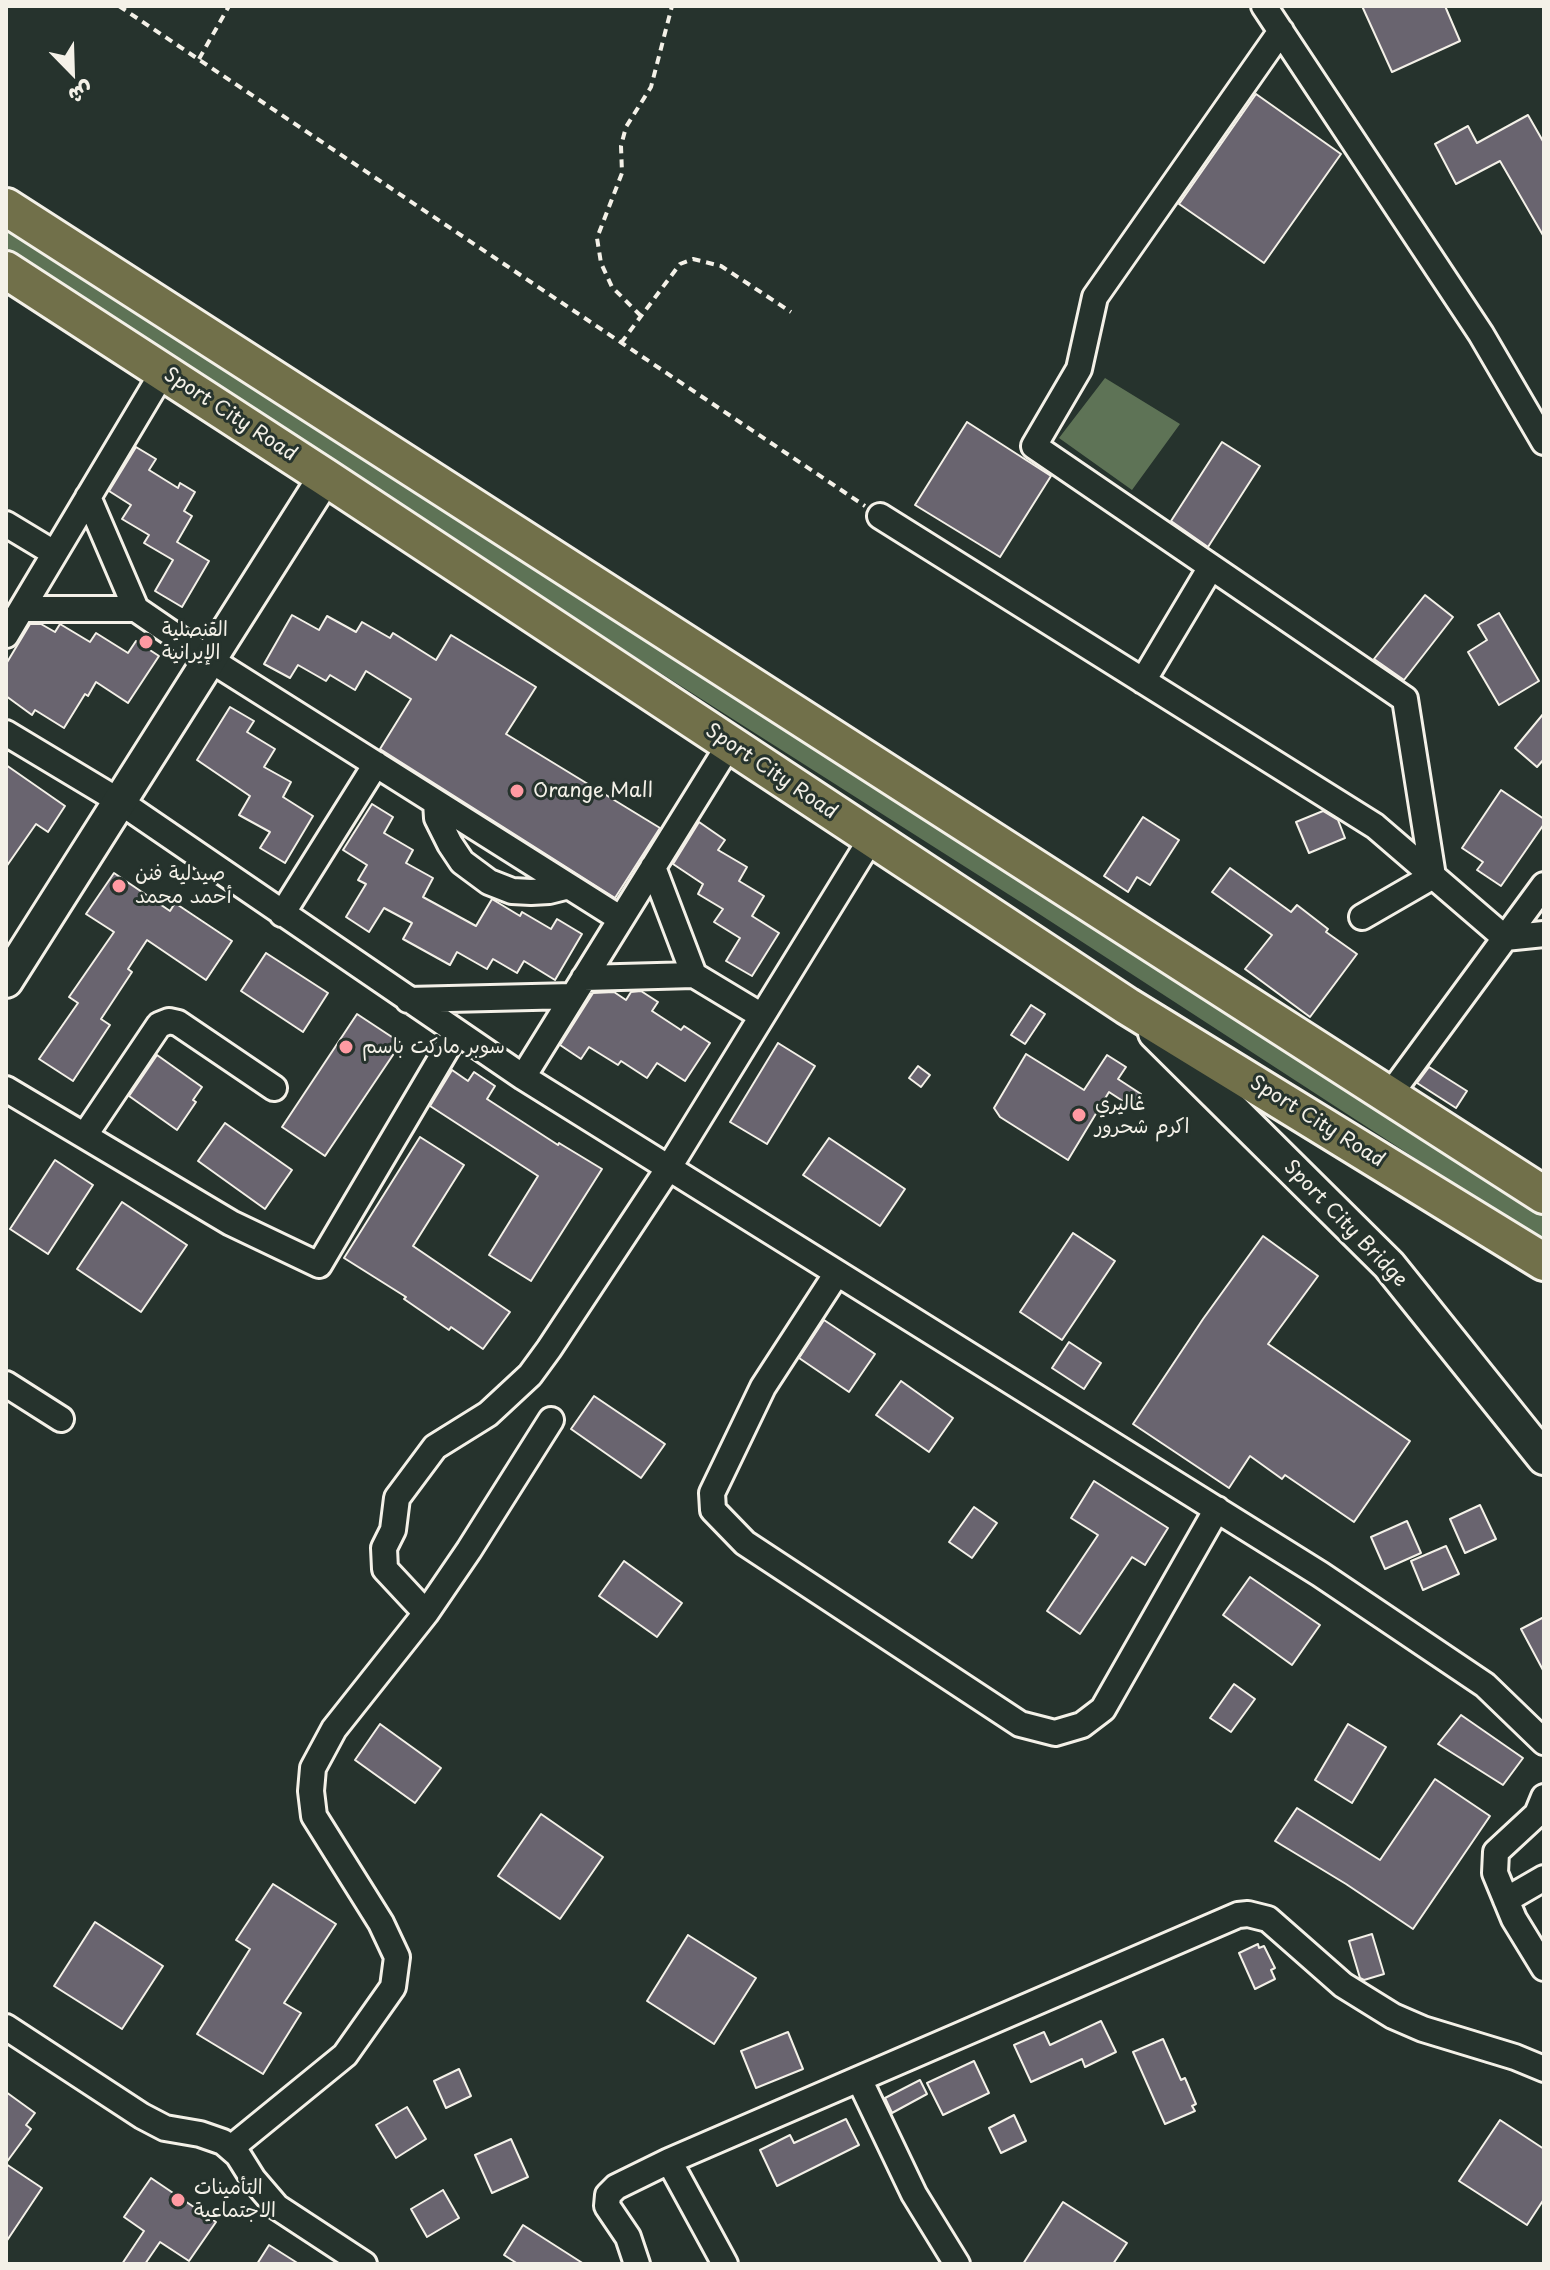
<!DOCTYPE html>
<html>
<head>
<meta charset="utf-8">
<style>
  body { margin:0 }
  #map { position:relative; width:1550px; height:2270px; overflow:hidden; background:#26332d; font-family:"Playpen Sans","Playpen Sans Arabic",sans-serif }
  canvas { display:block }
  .frame { position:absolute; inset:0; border:8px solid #f4f1e8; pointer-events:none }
  .north { position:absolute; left:32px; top:32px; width:80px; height:80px; -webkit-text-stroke:6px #26332d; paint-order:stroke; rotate:157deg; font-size:22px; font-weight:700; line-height:32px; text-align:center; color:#f4f1e8 }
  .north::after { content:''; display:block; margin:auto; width:28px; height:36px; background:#f4f1e8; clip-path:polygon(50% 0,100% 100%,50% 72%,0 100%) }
</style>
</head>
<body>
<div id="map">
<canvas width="1550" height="2270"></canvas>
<div class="frame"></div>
<div class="north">ش</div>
</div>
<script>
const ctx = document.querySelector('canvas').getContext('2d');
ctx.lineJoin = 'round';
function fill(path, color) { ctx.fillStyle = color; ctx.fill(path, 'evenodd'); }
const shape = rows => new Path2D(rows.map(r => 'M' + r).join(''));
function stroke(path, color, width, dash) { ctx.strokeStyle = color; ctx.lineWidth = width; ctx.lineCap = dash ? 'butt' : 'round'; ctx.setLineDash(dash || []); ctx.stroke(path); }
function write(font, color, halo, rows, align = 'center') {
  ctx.font = font + ' "Playpen Sans","Playpen Sans Arabic",sans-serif'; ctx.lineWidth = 6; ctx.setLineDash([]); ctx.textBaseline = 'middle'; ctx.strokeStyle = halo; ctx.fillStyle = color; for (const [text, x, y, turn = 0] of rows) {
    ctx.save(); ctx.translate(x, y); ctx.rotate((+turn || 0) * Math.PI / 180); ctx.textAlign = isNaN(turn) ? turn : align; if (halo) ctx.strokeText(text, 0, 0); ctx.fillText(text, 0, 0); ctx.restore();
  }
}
const green = shape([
  [6,225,510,554,713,680,1544,1217,1544,1242,1030,908,434,529,6,249],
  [1105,378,1180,424,1132,490,1059,438]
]);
const building = shape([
  [1362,6,1445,6,1460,41,1392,72,1362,6],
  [1256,94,1341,154,1264,263,1179,204,1256,94],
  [1528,115,1544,143,1544,237,1500,161,1456,184,1435,144,1468,126,1477,143,1528,115],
  [967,422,1051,476,1000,557,915,505,967,422],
  [1222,442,1260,466,1208,547,1171,521,1222,442],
  [136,447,156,459,149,470,178,488,180,483,195,492,184,511,192,516,177,542,209,561,182,607,155,591,173,560,144,543,149,535,122,519,131,505,109,491,136,447],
  [1425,595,1453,617,1404,680,1374,659,1425,595],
  [1499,613,1539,681,1499,705,1468,652,1487,640,1478,625,1499,613],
  [292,615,319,630,327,616,356,632,362,622,390,638,393,633,436,660,451,635,536,687,506,734,660,828,615,898,380,749,411,699,366,671,355,690,330,675,326,681,298,665,290,678,264,664,292,615],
  [30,624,41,624,55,632,60,624,90,642,96,633,128,653,136,641,159,656,128,703,96,682,88,696,85,694,64,728,35,710,32,715,6,696,6,664,30,624],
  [230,707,254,721,247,732,275,749,264,767,291,782,283,797,313,816,285,863,260,848,270,832,239,815,250,796,197,760,230,707],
  [1544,713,1544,759,1537,767,1515,748,1544,713],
  [6,765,65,806,48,832,36,824,6,867,6,765],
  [1501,790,1544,819,1544,824,1501,886,1477,870,1483,862,1462,848,1501,790],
  [372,804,393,817,384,833,413,850,406,863,433,878,423,897,476,926,492,899,520,916,522,912,551,929,557,919,582,934,555,980,524,961,517,973,493,959,487,969,457,952,450,965,403,939,412,923,384,908,369,932,346,917,366,884,358,880,367,865,343,850,372,804],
  [1323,811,1338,820,1345,838,1309,853,1296,822,1323,811],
  [1143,817,1179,840,1150,885,1137,877,1128,892,1104,876,1143,817],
  [699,822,725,840,718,850,747,867,739,881,764,896,752,916,779,933,752,976,726,961,740,938,714,922,723,909,698,894,703,884,673,864,699,822],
  [1230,868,1291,912,1297,905,1328,929,1326,932,1357,954,1310,1017,1245,969,1272,935,1212,892,1230,868],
  [114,873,170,911,175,903,232,941,206,980,147,940,128,969,132,972,101,1019,110,1025,73,1081,39,1059,78,1003,69,997,114,932,86,914,114,873],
  [266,953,328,993,303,1032,241,991,266,953],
  [641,991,658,1002,652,1011,681,1030,684,1026,710,1043,685,1081,657,1063,647,1078,621,1061,618,1065,589,1047,581,1059,560,1045,593,993,614,992,626,1000,631,992,641,991],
  [1031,1005,1045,1014,1025,1044,1011,1035,1031,1005],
  [357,1014,401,1043,325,1156,282,1127,357,1014],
  [778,1043,815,1066,767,1144,730,1122,778,1043],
  [1026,1054,1084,1090,1107,1055,1126,1067,1118,1079,1141,1094,1132,1107,1109,1092,1068,1160,1000,1117,994,1108,1026,1054],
  [157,1055,202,1087,193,1100,196,1102,177,1130,129,1096,157,1055],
  [918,1066,930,1075,921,1087,909,1078,918,1066],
  [1429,1067,1467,1091,1456,1108,1417,1083,1429,1067],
  [452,1070,468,1081,474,1072,495,1086,487,1099,558,1145,559,1143,602,1169,531,1281,489,1255,538,1176,430,1106,452,1070],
  [225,1123,292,1170,265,1209,198,1161,225,1123],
  [420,1137,464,1165,413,1246,510,1312,483,1349,451,1327,449,1330,404,1299,406,1297,344,1258,420,1137],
  [829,1138,905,1189,880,1226,803,1175,829,1138],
  [55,1160,93,1185,48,1254,10,1229,55,1160],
  [122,1202,187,1245,141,1312,77,1269,122,1202],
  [1073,1233,1115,1261,1062,1340,1020,1312,1073,1233],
  [1263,1236,1318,1276,1268,1344,1410,1441,1354,1522,1285,1475,1282,1479,1250,1456,1229,1488,1133,1424,1203,1319,1263,1236],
  [824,1320,875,1354,849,1392,799,1358,824,1320],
  [1069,1342,1101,1363,1084,1389,1052,1368,1069,1342],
  [901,1381,953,1418,929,1452,876,1415,901,1381],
  [594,1396,665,1444,641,1478,571,1429,594,1396],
  [1094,1481,1168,1528,1145,1565,1132,1557,1080,1634,1047,1611,1098,1535,1071,1518,1094,1481],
  [1480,1505,1496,1539,1465,1553,1450,1519,1480,1505],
  [974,1507,997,1523,972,1558,949,1542,974,1507],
  [1407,1521,1421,1553,1385,1569,1371,1537,1407,1521],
  [1446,1546,1459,1574,1423,1590,1411,1561,1446,1546],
  [624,1561,682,1603,657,1637,599,1596,624,1561],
  [1250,1577,1320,1625,1292,1665,1223,1615,1250,1577],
  [1544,1617,1544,1672,1521,1629,1544,1617],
  [1234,1684,1255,1699,1231,1732,1210,1718,1234,1684],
  [1461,1715,1523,1758,1503,1785,1438,1744,1461,1715],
  [380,1724,441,1768,415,1803,355,1760,380,1724],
  [1348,1724,1386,1747,1352,1803,1315,1780,1348,1724],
  [1435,1779,1490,1816,1413,1929,1346,1884,1275,1841,1297,1808,1380,1860,1435,1779],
  [541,1814,603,1857,560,1919,498,1876,541,1814],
  [273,1884,336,1924,284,2003,301,2013,263,2074,197,2034,250,1949,236,1940,273,1884],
  [95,1922,163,1966,122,2029,54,1986,95,1922],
  [1372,1934,1384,1974,1364,1980,1360,1978,1349,1941,1372,1934],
  [688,1935,756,1978,714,2044,647,2001,688,1935],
  [1258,1944,1259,1948,1264,1946,1275,1968,1271,1970,1275,1979,1255,1989,1239,1953,1258,1944],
  [1101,2021,1116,2052,1085,2067,1082,2059,1031,2082,1014,2045,1044,2032,1050,2045,1101,2021],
  [788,2032,803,2069,756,2088,741,2051,788,2032],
  [1163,2039,1181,2080,1185,2078,1196,2104,1192,2106,1195,2111,1165,2124,1133,2052,1163,2039],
  [974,2061,989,2093,943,2115,927,2083,974,2061],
  [459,2069,471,2096,446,2108,434,2081,459,2069],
  [920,2080,927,2094,892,2113,885,2098,920,2080],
  [6,2092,35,2113,26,2125,31,2129,6,2163,6,2092],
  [407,2107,426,2139,396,2158,376,2125,407,2107],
  [1014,2115,1026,2141,1001,2153,989,2128,1014,2115],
  [846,2119,859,2145,777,2186,760,2150,790,2135,794,2143,846,2119],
  [1500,2120,1544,2149,1544,2199,1527,2225,1459,2181,1500,2120],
  [511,2139,528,2177,492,2193,475,2155,511,2139],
  [6,2164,42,2188,6,2242,6,2164],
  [151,2178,216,2222,189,2261,160,2242,145,2264,122,2264,144,2231,124,2217,151,2178],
  [443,2190,459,2218,427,2237,411,2209,443,2190],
  [1063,2202,1127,2243,1113,2264,1023,2264,1063,2202],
  [523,2225,584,2264,518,2264,504,2255,523,2225],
  [269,2245,299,2264,257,2264,269,2245]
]);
const path = shape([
  [119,6,865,506],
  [199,59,229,6],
  [641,316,612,287,601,263,597,238,622,173,621,146,626,127,651,87,672,6],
  [621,343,680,264,693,259,721,266,791,312]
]);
const street = shape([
  [1264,6,1481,334,1544,442],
  [1281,31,1095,297,1079,369,1034,446,1405,699,1433,876,1362,917],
  [88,497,136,609,209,659,621,919],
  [880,516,1375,826,1505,938,1544,934],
  [6,524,54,553],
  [22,609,136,609],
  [6,635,163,372],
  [1143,681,1211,567],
  [6,733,119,801,523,1077,1320,1574,1485,1685,1544,1742],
  [436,802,437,818,450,844,462,862,489,882,512,891,531,892,549,891,569,886],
  [653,867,694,975],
  [282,914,376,764],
  [584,978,694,975,762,1016],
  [408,1000,573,996],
  [523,1077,729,745],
  [6,1089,231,1223,319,1265,456,1033],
  [1389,1096,1544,885],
  [85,1135,159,1025,169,1021,178,1023,274,1088],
  [837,1273,763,1387,712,1493,713,1510,745,1543,1020,1724,1055,1733,1082,1725,1103,1709,1217,1509],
  [6,1384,61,1419],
  [426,1613,385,1569,384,1548,393,1530,397,1498,435,1447,488,1414,530,1375,549,1349,668,1169,871,839],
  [1544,1797,1537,1814,1496,1852,1495,1873,1514,1919,1544,1968],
  [1506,1900,1544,1878],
  [6,2027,142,2116,165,2128,200,2134,223,2142,238,2155,253,2179,277,2207,364,2264],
  [859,2079,914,2194,957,2264],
  [231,2148,345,2055,393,1987,397,1957,381,1923,314,1816,311,1791,313,1768,334,1729,426,1613,469,1550,551,1420],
  [669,2161,725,2264],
  [637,2264,628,2237,607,2206,608,2195,616,2187,669,2161,1238,1915,1248,1914,1268,1919,1343,1985,1393,2016,1423,2029,1515,2057,1544,2069]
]);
const secondary = shape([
  [6,981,325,477],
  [1155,1033,1389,1265,1544,1458]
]);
const primary = shape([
  [6,207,1544,1195],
  [6,270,325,477,1127,1006,1544,1262]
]);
const markers = [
  [146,642,8,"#ff9aa2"],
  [517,791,8,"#ff9aa2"],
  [119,886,8,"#ff9aa2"],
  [346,1047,8,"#ff9aa2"],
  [1079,1115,8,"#ff9aa2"],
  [178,2200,8,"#ff9aa2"]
];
const streetNames = [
  ["Sport City Road",230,415,33],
  ["Sport City Road",771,772,34],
  ["Sport City Road",1317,1122,32],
  ["Sport City Bridge",1345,1224,46]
];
const poiNames = [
  ["القنصلية",162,630],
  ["الإيرانية",162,653],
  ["Orange Mall",533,791],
  ["صيدلية فنن",135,874],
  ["أحمد محمد",135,897],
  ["سوبر ماركت باسم",362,1047],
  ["غاليري",1095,1104],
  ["اكرم شحرور",1095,1127],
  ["التأمينات",194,2188],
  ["الاجتماعية",194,2211]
];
fill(green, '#5e7356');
fill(building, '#69646f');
stroke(building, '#f4f1e8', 2);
stroke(street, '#f4f1e8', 30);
stroke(secondary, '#f4f1e8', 38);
stroke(primary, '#f4f1e8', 42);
stroke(path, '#f4f1e8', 4, [8, 6]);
stroke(street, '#26332d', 24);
stroke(secondary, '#26332d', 32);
stroke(primary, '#71704a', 36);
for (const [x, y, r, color] of markers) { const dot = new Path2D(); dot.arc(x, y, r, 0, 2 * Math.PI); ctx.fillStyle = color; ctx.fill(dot); stroke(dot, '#26332d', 3); }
write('20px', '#f4f1e8', '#26332d', streetNames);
write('20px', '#f4f1e8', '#26332d', poiNames, 'left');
</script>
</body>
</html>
